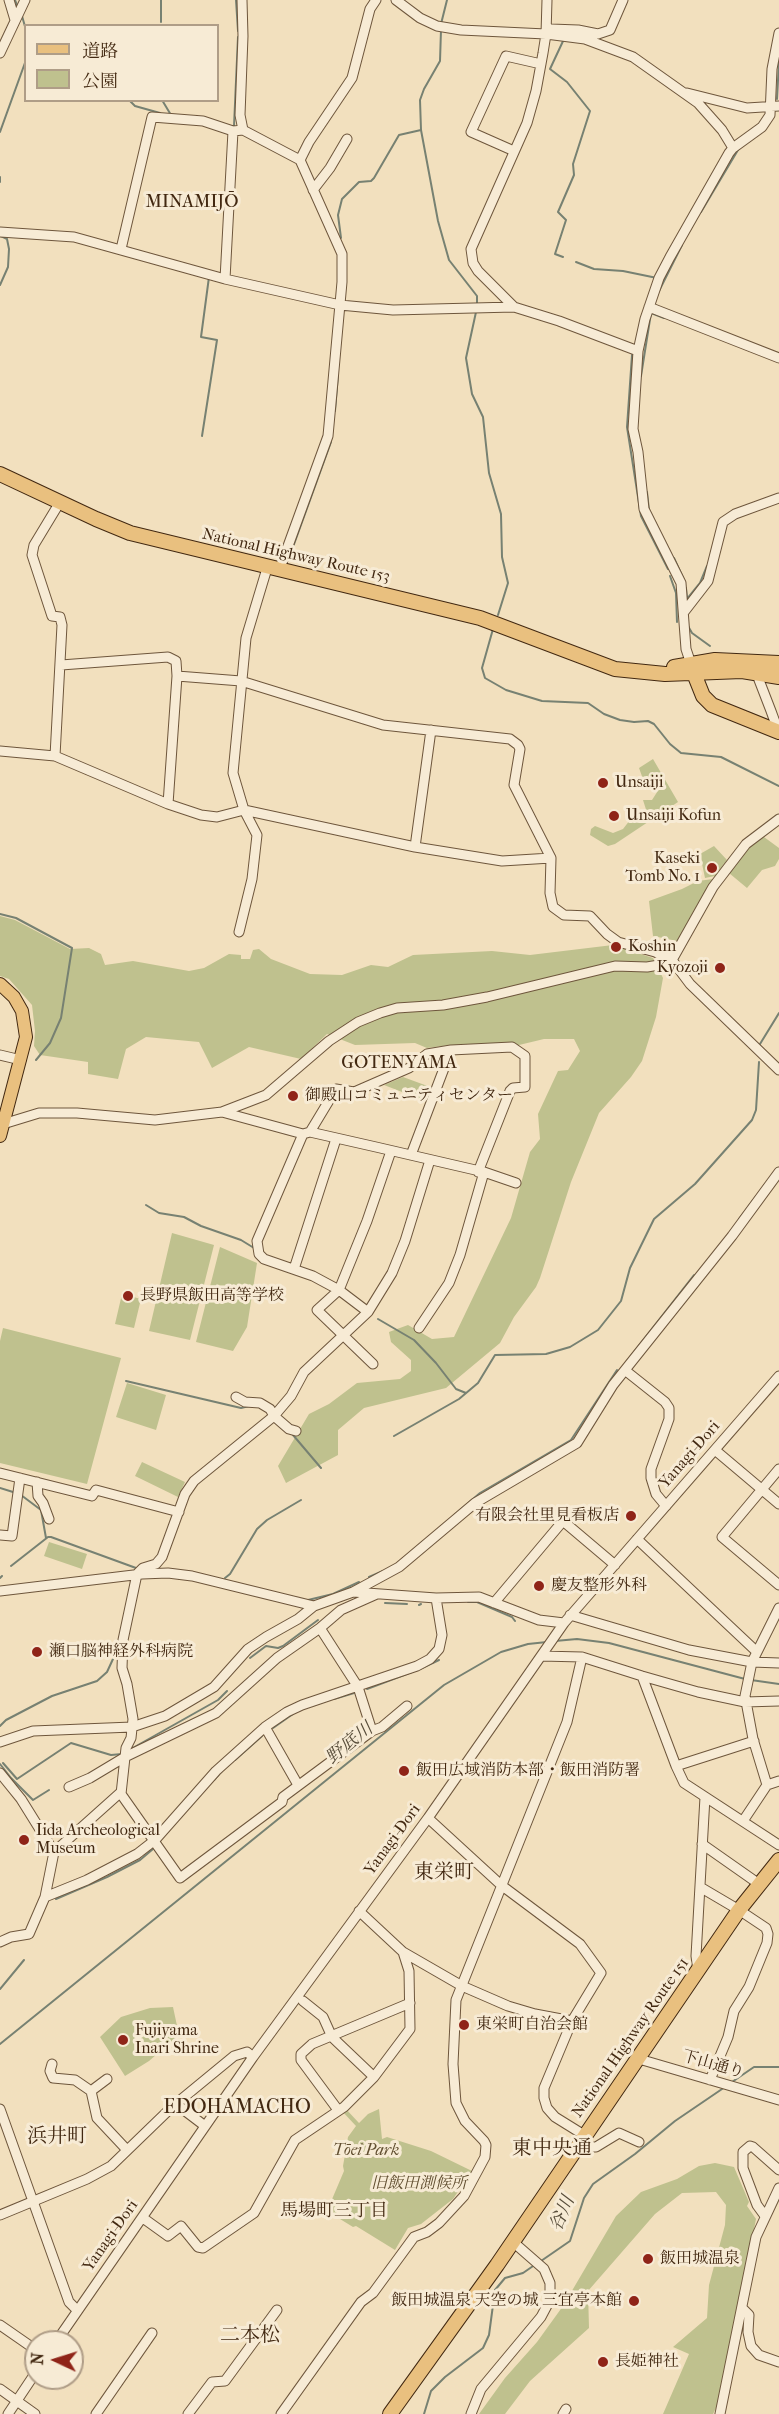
<!DOCTYPE html>
<html>
<head>
<meta charset="utf-8">
<style>
  body { margin:0 }
  #map { position:relative; width:779px; height:2414px; overflow:hidden; background:#f2e0be; font-family:"IM FELL French Canon","Noto Serif JP",serif }
  canvas { display:block }
  .legend { position:absolute; left:24px; top:24px; width:195px; height:78px; box-sizing:border-box; background:#f7ebd5; border:2px solid #af9d87; margin:0; padding:8px 10px; list-style:none; font-size:18px; color:#422811 }
  .legend li { display:flex; align-items:center; gap:12px; height:30px }
  .legend b { width:30px; border:2px solid #af9d87 }
  .north { position:absolute; left:24px; top:2330px; width:60px; height:60px; box-sizing:border-box; background:#f7ebd5; border:2px solid #af9d87; border-radius:50%; rotate:274deg; font-size:16px; font-weight:700; line-height:24px; text-align:center; color:#422811 }
  .north::after { content:''; display:block; margin:auto; width:21px; height:27px; background:#8f2418; clip-path:polygon(50% 0,100% 100%,50% 72%,0 100%) }
</style>
</head>
<body>
<div id="map">
<canvas width="779" height="2414"></canvas>
<ul class="legend">
<li><b style="height:8px;background:#e9c07f"></b>道路</li>
<li><b style="height:16px;background:#bfc18e"></b>公園</li>
</ul>
<div class="north">N</div>
</div>
<script>
const ctx = document.querySelector('canvas').getContext('2d');
ctx.lineJoin = 'round';
function fill(path, color) { ctx.fillStyle = color; ctx.fill(path, 'evenodd'); }
const shape = rows => new Path2D(rows.map(r => 'M' + r).join(''));
function stroke(path, color, width, dash) { ctx.strokeStyle = color; ctx.lineWidth = width; ctx.lineCap = dash ? 'butt' : 'round'; ctx.setLineDash(dash || []); ctx.stroke(path); }
function write(font, color, halo, rows, align = 'center') {
  ctx.font = font + ' "IM FELL French Canon","Noto Serif JP",serif'; ctx.lineWidth = 6; ctx.setLineDash([]); ctx.textBaseline = 'middle'; ctx.strokeStyle = halo; ctx.fillStyle = color; for (const [text, x, y, turn = 0] of rows) {
    ctx.save(); ctx.translate(x, y); ctx.rotate((+turn || 0) * Math.PI / 180); ctx.textAlign = isNaN(turn) ? turn : align; if (halo) ctx.strokeText(text, 0, 0); ctx.fillText(text, 0, 0); ctx.restore();
  }
}
const green = shape([
  [653,759,678,802,615,844,608,846,590,835,591,829,595,826,613,833,623,829,630,820,638,817,649,819,643,800,652,800,661,786,657,778,651,776,643,779,639,768],
  [764,837,779,848,779,859,775,866,762,870,747,888,729,873,754,842],
  [714,846,727,860,715,876,705,878,700,854],
  [713,879,677,941,653,936,649,901,682,889,698,881],
  [0,916,15,920,70,949,89,948,101,954,105,965,133,961,189,971,204,968,229,954,241,955,241,959,250,959,253,950,259,949,271,959,310,974,342,975,371,965,388,967,413,955,492,951,530,955,613,945,653,958,663,978,656,1017,642,1061,631,1077,599,1113,571,1182,540,1278,536,1287,514,1317,500,1343,446,1388,364,1408,338,1430,338,1455,286,1483,278,1466,309,1414,329,1404,357,1383,400,1379,411,1371,411,1360,391,1342,389,1332,408,1325,432,1339,454,1337,511,1218,530,1152,540,1139,538,1114,558,1071,568,1070,580,1051,574,1039,544,1039,519,1045,450,1045,427,1048,415,1043,355,1045,327,1034,301,1059,249,1047,212,1068,199,1042,146,1037,126,1049,118,1079,88,1074,88,1062,40,1055,34,1046,35,1031,32,1005,9,979,0,976],
  [403,1077,433,1088,428,1102,384,1085],
  [172,1233,214,1245,190,1340,149,1331],
  [220,1247,257,1263,247,1327,233,1351,196,1342],
  [122,1294,141,1299,134,1328,115,1324],
  [3,1328,121,1358,87,1484,0,1463,0,1341],
  [127,1383,166,1395,156,1430,116,1417],
  [142,1462,185,1482,178,1497,135,1476],
  [49,1542,87,1554,82,1569,44,1556],
  [173,2007,179,2035,149,2061,125,2076,100,2037,121,2017,150,2008],
  [344,2107,359,2123,368,2114,379,2109,382,2139,387,2137,431,2151,472,2171,453,2199,421,2224,408,2228,395,2250,356,2226,353,2227,327,2211,344,2171,343,2166,348,2137,356,2126,341,2110],
  [715,2163,734,2167,749,2202,747,2206,756,2219,721,2398,713,2414,663,2414,689,2354,673,2347,707,2318,709,2285,725,2225,726,2205,716,2192,682,2193,655,2214,588,2291,589,2328,530,2381,505,2414,479,2414,505,2378,537,2342,563,2306,616,2216,641,2192,677,2179,699,2166]
]);
const stream = shape([
  [15,0,17,5],
  [161,0,161,22],
  [236,0,238,31],
  [22,16,26,30],
  [441,24,447,0],
  [441,30,440,61,424,89,420,100,421,130,438,221,449,260,477,296,477,306],
  [777,99,779,62],
  [129,100,135,106,160,113],
  [162,100,171,115],
  [234,126,238,37],
  [0,132,26,60],
  [0,177,0,182],
  [701,212,738,150],
  [341,238,338,215,342,199,359,182,371,181,374,178,399,135,421,130],
  [563,257,555,254,566,220,558,212,574,175,573,164,590,111,567,82,550,69,564,39],
  [576,262,594,269,623,271,657,278],
  [0,285,8,267,9,249,7,239,1,236],
  [659,291,682,245],
  [476,312,466,358,472,394,483,417,489,473,501,514,502,557,508,583,498,615],
  [632,355,627,427,641,516,668,569],
  [641,376,651,313,664,318],
  [335,411,338,375],
  [202,436,217,340,201,337,209,277],
  [647,492,649,510],
  [293,547,331,442],
  [674,558,684,580],
  [670,576,676,593,677,622],
  [686,588,687,598],
  [687,599,700,583,707,566],
  [688,626,692,633,710,646],
  [493,629,482,668,485,678,506,690,542,701,588,703,604,714,620,720,634,722,648,721,654,724,670,744,681,753,721,757,779,786],
  [0,914,16,918,72,948,61,1018,50,1043,36,1060],
  [760,1044,779,1013],
  [146,1205,159,1213,184,1217,201,1226,241,1240,254,1248],
  [739,1219,766,1183],
  [378,1319,414,1340,436,1363,456,1389,466,1393],
  [626,1362,694,1275],
  [126,1381,241,1408,249,1406],
  [293,1435,321,1468],
  [394,1436,459,1399,478,1383,495,1355,546,1354,570,1347,598,1330,621,1301,630,1268,654,1219,695,1184,752,1120,756,1110,759,1062],
  [0,1488,13,1492],
  [21,1495,41,1510,46,1538],
  [453,1516,480,1493,571,1440,617,1370],
  [11,1566,48,1537,51,1537,136,1568],
  [369,1577,383,1571],
  [0,1578,2,1576],
  [225,1578,230,1574,257,1529,267,1520,301,1500],
  [179,1579,181,1579],
  [308,1600,333,1594,359,1582],
  [468,1602,477,1602,512,1617,515,1621],
  [385,1603,407,1604],
  [419,1605,421,1604],
  [555,1641,577,1639,609,1643,745,1679],
  [250,1658,266,1646,278,1648,283,1646,318,1620],
  [420,1669,439,1660],
  [751,1680,779,1684],
  [367,1689,412,1672],
  [334,1699,354,1693],
  [0,1726,6,1720,52,1696,97,1681,107,1672,113,1659],
  [273,1728,293,1714],
  [131,1749,218,1700,227,1691],
  [235,1760,262,1736],
  [3,1763,17,1779,71,1743,111,1755,122,1754],
  [0,1764,11,1778,33,1800,49,1790],
  [214,1780,222,1771],
  [56,1899,107,1877,140,1860,153,1849],
  [0,1989,24,1960],
  [0,2044,444,1685,501,1652,528,1644,547,1642],
  [732,2082,754,2067,779,2067],
  [541,2261,570,2241,584,2198,593,2184,635,2154,675,2121,725,2087],
  [424,2414,431,2391,445,2377,483,2348,489,2335,495,2290,505,2278,523,2273,536,2264]
]);
const minor = shape([
  [9,0,15,20],
  [242,0,243,36,240,115,243,130],
  [396,0,420,18,437,26,461,30,546,34,585,39,633,57,698,103,722,130,733,148],
  [551,29,578,30,598,34,610,30,623,0],
  [0,53,25,0],
  [687,93,747,108,779,106],
  [514,151,471,132,506,56,541,64],
  [300,160,309,142,352,78,370,9,376,0],
  [313,190,330,168,347,139],
  [0,232,74,237,225,279,340,305,393,310,514,307,559,321,638,351],
  [121,249,152,117,203,121,233,131,243,130,300,160,342,254,342,282,328,436,280,568],
  [225,279,233,131],
  [514,307,478,271,473,263,471,249,527,123,536,91,543,53,546,34,547,0],
  [649,307,779,358],
  [684,612,708,581,723,522,735,514,779,498],
  [691,664,686,649,681,583,644,509,638,452,633,429,638,351,645,319,659,278,670,257,729,153,733,148,762,127,770,115,772,69,779,33],
  [61,665,168,657,176,661,177,676,168,804],
  [177,676,241,681,383,725,510,739,518,745,520,749,514,785,551,858,550,893,553,907,564,915,590,916,607,934,618,942,655,952,672,960,690,984,779,1070],
  [759,680,771,711,775,722,774,730],
  [0,751,55,756,168,804,201,815,217,817,244,810,415,847,431,730],
  [55,756,62,625,60,617,52,616,32,555,34,545,60,502],
  [415,847,502,861,551,858],
  [239,932,252,879,257,835,244,810,233,773,246,638,268,565],
  [0,1055,21,1060],
  [222,1112,303,1134,310,1132,376,1147,484,1172,516,1183],
  [3,1124,39,1113,77,1113,155,1120,222,1112,266,1095,329,1041,358,1022,380,1013,397,1008,443,1005,487,997,615,966,647,967,665,964,672,960,713,887,746,844,779,819],
  [310,1132,336,1089,354,1092,409,1068,427,1054,451,1050],
  [303,1134,257,1241,259,1254,264,1259,313,1276,339,1290,368,1312,392,1273,405,1241,430,1160],
  [411,1155,451,1050,512,1047,525,1056,525,1087,513,1088,510,1091,478,1172],
  [294,1269,336,1139],
  [419,1328,449,1283,460,1255,484,1172],
  [373,1364,317,1310,339,1290,367,1221,391,1151],
  [626,1371,665,1402,669,1408,669,1419,651,1469,651,1478,656,1494,666,1506],
  [236,1397,245,1402,260,1403,270,1409,274,1416,289,1429,296,1431],
  [715,1450,779,1504],
  [779,1469,722,1537,779,1585],
  [0,1473,92,1496,96,1490,179,1512],
  [37,1482,38,1496,43,1503,49,1519],
  [0,1535,12,1536,20,1478],
  [637,1539,757,1652],
  [0,1591,142,1574,168,1573,192,1576,314,1606],
  [353,1592,436,1598,479,1597,539,1620,564,1623],
  [494,1603,563,1521,615,1565],
  [570,1615,689,1650,752,1662,779,1663],
  [320,1628,358,1687,372,1731,283,1797,282,1802,180,1878,121,1794,126,1748,131,1738,133,1719,127,1684,122,1668,123,1640,137,1574,143,1568,156,1564,162,1557,185,1494,194,1481,274,1416,291,1396,304,1372,368,1312],
  [541,1656,582,1657,642,1676,698,1692,745,1702,779,1701],
  [642,1676,676,1766,684,1783,779,1845],
  [265,1727,298,1785],
  [372,1731,382,1727,407,1706],
  [0,1742,33,1731,132,1727,165,1716,214,1687,248,1649,266,1637,298,1619,314,1606,353,1592,399,1567,475,1503,577,1443,613,1385,732,1236,779,1172],
  [676,1766,754,1741],
  [0,1773,21,1799,54,1852],
  [767,1785,753,1739,745,1696,752,1662,779,1608],
  [69,1787,90,1778,125,1757,216,1713,277,1658,320,1628,341,1610,377,1594],
  [428,1818,501,1885,580,1944,601,1973,572,2021,544,2088,544,2098,547,2108,555,2117,584,2135],
  [743,1821,767,1785,779,1781],
  [702,1844,759,1884],
  [700,1887,739,1910,766,1928,768,1934,767,1943,749,1987,734,2011,728,2037,710,2080],
  [45,1897,87,1880,137,1854,155,1840,216,1771,265,1727,287,1712,302,1705,417,1666,430,1659,439,1649,442,1635,436,1598],
  [359,1911,403,1952,462,1986,508,2006,535,2014,572,2021],
  [0,1942,11,1937,29,1934,45,1897,54,1852,121,1792],
  [698,1971,696,1956,705,1797],
  [303,2001,323,2017,332,2037,374,2077],
  [639,2059,779,2100],
  [52,2064,50,2071,53,2078,75,2080,91,2091,97,2118,127,2150],
  [91,2091,107,2079],
  [176,2104,205,2126],
  [0,2109,69,2302,77,2310],
  [338,2110,301,2060,301,2054,312,2044,410,2003],
  [578,2144,582,2147,596,2147,619,2133,639,2142],
  [0,2215,87,2179,111,2166,172,2107,234,2056,247,2052,253,2057],
  [765,2216,757,2205,743,2168,743,2152,750,2146,753,2147,779,2170],
  [143,2218,168,2236,181,2226,198,2247,203,2248,254,2213,295,2140,344,2107,374,2077,410,2029,409,1971,403,1952],
  [743,2309,749,2315,748,2332,751,2346,759,2355,779,2362],
  [0,2325,36,2350],
  [56,2342,253,2057,428,1818,564,1623,779,1376],
  [0,2389,35,2414],
  [8,2414,36,2372],
  [96,2414,152,2333],
  [188,2414,212,2382,225,2381,277,2310],
  [281,2414,361,2302,373,2293,414,2237,427,2232,439,2223,464,2196,485,2157,486,2145,484,2141,465,2121,456,2103,453,2064,456,2000,567,1722,582,1657],
  [471,2414,481,2389,541,2317,550,2300,550,2283,544,2269,512,2241],
  [563,2414,566,2409],
  [720,2414,756,2237,779,2188]
]);
const major = shape([
  [0,984,14,997,22,1011,26,1037,0,1136]
]);
const highway = shape([
  [0,474,96,519,130,533,480,618,615,669,665,674,742,671,779,677],
  [691,666,703,696,712,705,779,732],
  [674,667,715,660,779,663],
  [390,2414,497,2265,739,1910,779,1860]
]);
const markers = [
  [603,783,6,"#8f2418"],
  [614,816,6,"#8f2418"],
  [712,868,6,"#8f2418"],
  [616,947,6,"#8f2418"],
  [720,968,6,"#8f2418"],
  [293,1096,6,"#8f2418"],
  [128,1296,6,"#8f2418"],
  [631,1516,6,"#8f2418"],
  [539,1586,6,"#8f2418"],
  [37,1652,6,"#8f2418"],
  [404,1771,6,"#8f2418"],
  [24,1840,6,"#8f2418"],
  [464,2025,6,"#8f2418"],
  [123,2040,6,"#8f2418"],
  [648,2259,6,"#8f2418"],
  [634,2301,6,"#8f2418"],
  [603,2362,6,"#8f2418"]
];
const streetNames = [
  ["National Highway Route 153",296,556,13],
  ["Yanagi-Dori",690,1455,-49],
  ["Yanagi-Dori",393,1840,-54],
  ["National Highway Route 151",631,2038,-55],
  ["下山通り",713,2065,16],
  ["Yanagi-Dori",111,2236,-55]
];
const poiNames = [
  ["Unsaiji",615,783],
  ["Unsaiji Kofun",626,816],
  ["Kaseki",700,859,"right"],
  ["Tomb No. 1",700,877,"right"],
  ["Koshin",628,947],
  ["Kyozoji",708,968,"right"],
  ["御殿山コミュニティセンター",305,1096],
  ["長野県飯田高等学校",140,1296],
  ["有限会社里見看板店",619,1516,"right"],
  ["慶友整形外科",551,1586],
  ["瀬口脳神経外科病院",49,1652],
  ["飯田広域消防本部・飯田消防署",416,1771],
  ["Iida Archeological",36,1831],
  ["Museum",36,1849],
  ["東栄町自治会館",476,2025],
  ["Fujiyama",135,2031],
  ["Inari Shrine",135,2049],
  ["飯田城温泉",660,2259],
  ["飯田城温泉 天空の城 三宜亭本館",622,2301,"right"],
  ["長姫神社",615,2362]
];
const parkNames = [
  ["Tōei Park",366,2151],
  ["旧飯田測候所",419,2184]
];
const neighbourhoodNames = [
  ["MINAMIJŌ",192,203],
  ["GOTENYAMA",399,1064],
  ["馬場町三丁目",334,2212]
];
const waterNames = [
  ["野底川",350,1744,-39],
  ["谷川",563,2214,-67]
];
const quarterNames = [
  ["東栄町",444,1873],
  ["EDOHAMACHO",237,2108],
  ["浜井町",57,2137],
  ["東中央通",552,2149],
  ["二本松",250,2336]
];
fill(green, '#bfc18e');
stroke(stream, '#778172', 2);
stroke(minor, '#6e563c', 11);
stroke(major, '#422811', 14);
stroke(highway, '#422811', 16);
stroke(minor, '#f7ebd5', 9);
stroke(major, '#e9c07f', 12);
stroke(highway, '#e9c07f', 14);
for (const [x, y, r, color] of markers) { const dot = new Path2D(); dot.arc(x, y, r, 0, 2 * Math.PI); ctx.fillStyle = color; ctx.fill(dot); stroke(dot, '#f7ebd5', 2); }
write('16px', '#422811', '#f7ebd5', streetNames);
write('16px', '#422811', '#f7ebd5', poiNames, 'left');
write('italic 16px', '#614e30', '#f7ebd5', parkNames);
write('18px', '#422811', '#f7ebd5', neighbourhoodNames);
write('italic 18px', '#584d3a', '#f7ebd5', waterNames);
write('20px', '#422811', '#f7ebd5', quarterNames);
</script>
</body>
</html>
